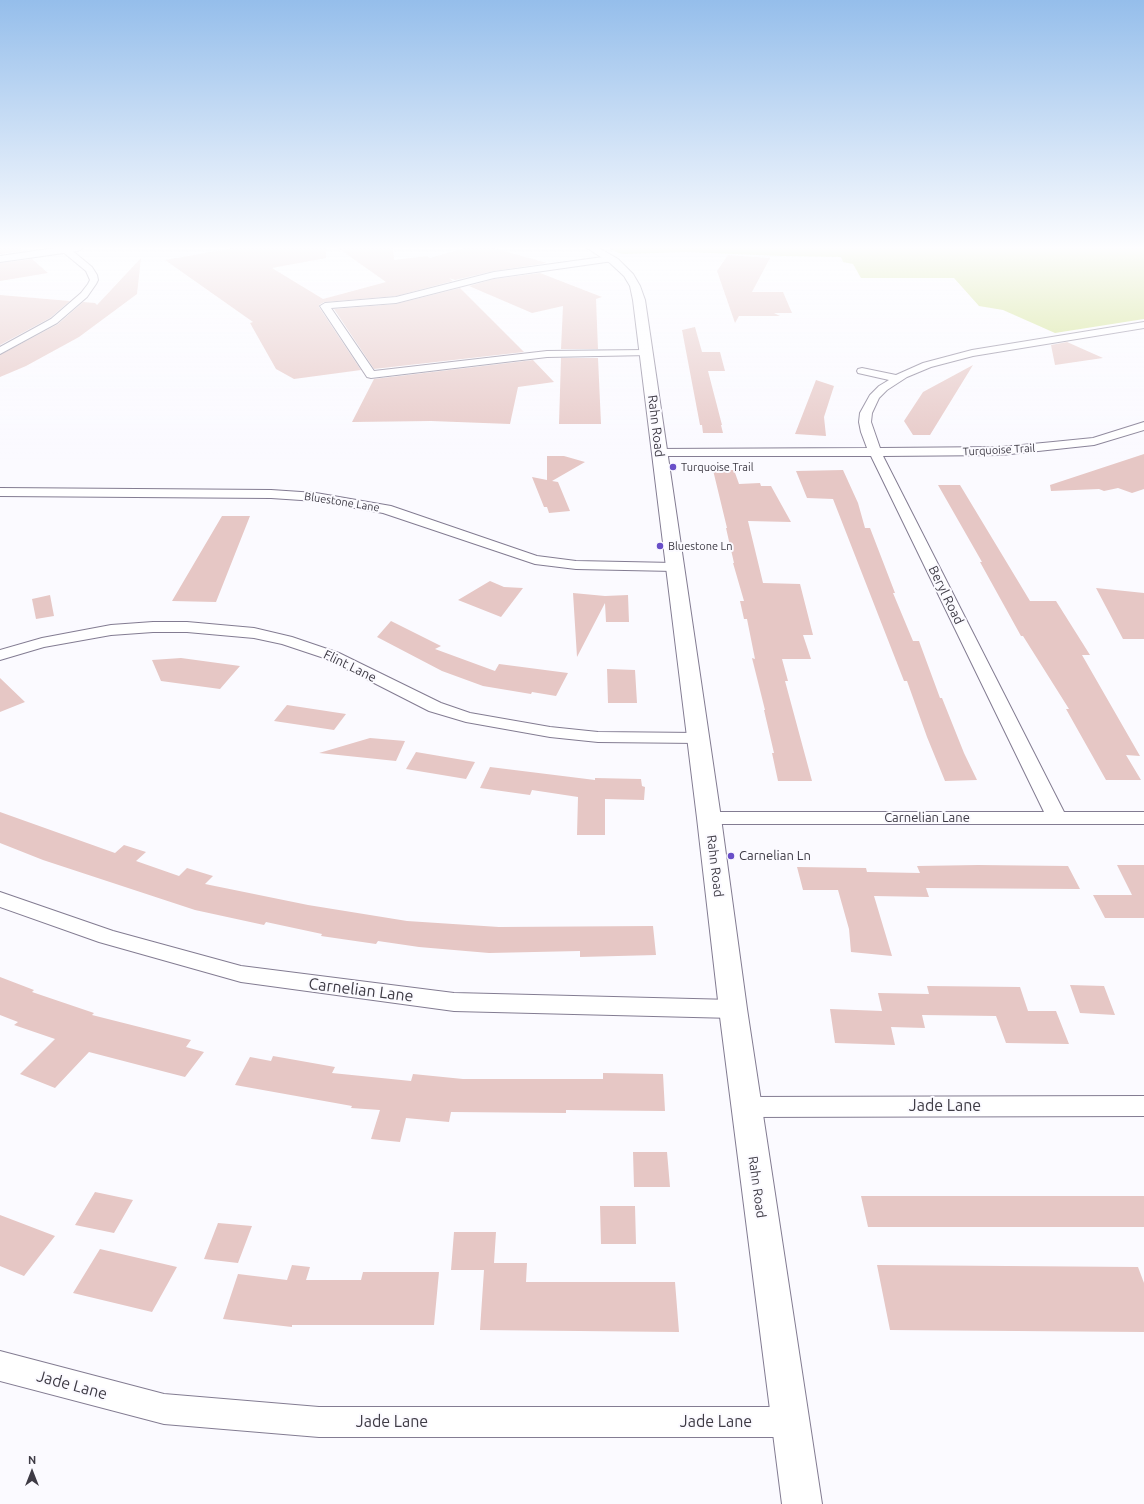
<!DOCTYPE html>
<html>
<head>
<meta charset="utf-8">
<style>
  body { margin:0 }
  #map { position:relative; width:1144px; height:1504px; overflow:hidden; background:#fbfaff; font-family:Ubuntu,sans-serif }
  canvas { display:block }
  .north { position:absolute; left:12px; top:1452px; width:40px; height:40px; -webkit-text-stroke:3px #fbfaff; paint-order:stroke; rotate:0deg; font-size:11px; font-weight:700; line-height:16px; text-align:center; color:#3e3b45 }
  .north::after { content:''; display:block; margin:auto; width:14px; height:18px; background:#3e3b45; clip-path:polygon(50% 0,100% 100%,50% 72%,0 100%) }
</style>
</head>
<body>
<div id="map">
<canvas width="1144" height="1504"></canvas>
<div class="north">N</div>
</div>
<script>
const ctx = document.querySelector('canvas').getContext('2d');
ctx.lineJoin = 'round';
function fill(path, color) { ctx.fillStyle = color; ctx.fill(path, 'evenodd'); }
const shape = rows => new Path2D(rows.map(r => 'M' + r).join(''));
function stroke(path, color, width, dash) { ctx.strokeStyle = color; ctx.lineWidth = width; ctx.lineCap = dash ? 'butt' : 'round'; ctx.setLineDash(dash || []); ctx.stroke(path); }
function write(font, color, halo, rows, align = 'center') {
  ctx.font = font + ' Ubuntu,sans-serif'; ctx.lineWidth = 4; ctx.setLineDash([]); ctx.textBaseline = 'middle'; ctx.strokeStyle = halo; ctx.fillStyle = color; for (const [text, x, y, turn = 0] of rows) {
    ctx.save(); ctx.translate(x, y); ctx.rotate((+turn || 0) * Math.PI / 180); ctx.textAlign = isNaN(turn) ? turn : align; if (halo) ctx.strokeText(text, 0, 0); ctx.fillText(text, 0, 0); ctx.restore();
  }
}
const green = shape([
  [609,248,1144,248,1144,319,1055,333,1003,310,979,306,954,278,861,278,853,264,843,262,841,257,781,256,686,252,626,254,619,253]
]);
const building = shape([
  [0,248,20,248,23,251,0,254],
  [234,248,326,248,326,258,272,268,323,299,386,282,338,248,393,248,394,260,427,256,430,258,465,248,493,248,547,263,494,271,455,280,449,278,453,281,396,296,324,302,319,305,319,307,361,370,294,379,276,369,250,323,253,322,165,260],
  [728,255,770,258,752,292,783,292,792,313,774,313,780,316,739,316,735,323,717,271],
  [141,258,137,294,79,337,26,366,0,377,0,355,58,324,83,302,95,303,97,305],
  [32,259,48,273,0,281,0,263],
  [540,273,602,297,596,299,598,349,561,349,563,306,532,313,469,286,494,279],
  [460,288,524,352,374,369,334,309,396,304],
  [0,295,70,301,50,318,0,345],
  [695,327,702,352,720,352,725,371,708,371,722,425,721,425,723,433,703,433,702,425,700,425,682,330],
  [1067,342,1103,358,1055,365,1051,345],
  [561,358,598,358,601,424,559,424],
  [533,360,554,382,518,387,510,424,431,421,352,422,374,379],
  [973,365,930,435,913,435,904,421,923,392],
  [816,380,834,386,824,417,826,436,795,434],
  [1144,454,1144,489,1132,493,1118,488,1104,491,1099,489,1051,491,1050,485],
  [547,456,564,456,585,462,552,481,558,482,570,511,549,513,547,507,544,507,532,477,547,480],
  [713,470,734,470,739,484,760,483,761,486,771,486,791,522,748,521,763,583,800,584,813,635,803,635,811,659,782,659,788,681,785,681,812,781,778,781,772,753,774,753,764,710,765,710,752,658,755,659,747,619,744,619,740,601,744,601,733,563,734,563,726,528,727,528],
  [843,470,858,503,865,528,870,528,895,593,893,593,913,641,919,641,940,698,942,698,964,753,977,780,945,781,927,737,907,681,904,681,833,499,807,498,796,471],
  [938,485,960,485,1030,601,1056,601,1090,655,1082,655,1140,756,1126,755,1141,780,1106,780,1066,709,1069,709,1023,636,1021,636,980,562,982,562],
  [222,516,250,516,216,602,172,601],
  [490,581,504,587,523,588,501,617,458,600],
  [1096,588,1144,593,1144,639,1123,639],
  [573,593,605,596,628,595,629,622,606,622,605,603,577,657],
  [50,595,54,616,36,619,32,599],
  [391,621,441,646,435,649,495,671,499,664,568,673,556,696,532,692,531,694,483,686,442,671,377,637],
  [181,658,240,666,220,689,161,681,152,660],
  [607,669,635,670,637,703,608,703],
  [0,678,25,702,0,712],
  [287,705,346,714,334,730,274,721],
  [370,738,405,741,396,761,319,753],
  [416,752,475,762,466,779,406,769],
  [490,767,595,780,595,778,641,779,642,786,645,787,644,800,605,799,605,835,577,835,578,797,532,790,530,795,480,788],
  [0,812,115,853,124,845,146,852,136,861,179,876,187,868,213,876,205,884,308,905,407,921,499,927,653,926,656,955,580,957,580,951,489,953,419,947,378,941,376,944,321,936,322,934,266,922,264,925,195,910,43,860,0,843],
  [978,865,1068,866,1080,889,926,888,929,897,874,896,892,956,851,952,849,929,838,890,803,890,797,867,866,868,867,872,920,873,917,866],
  [1117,865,1144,865,1144,918,1105,918,1093,895,1132,895],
  [0,977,34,990,32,992,94,1013,92,1015,191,1040,186,1047,204,1052,185,1077,89,1052,55,1088,20,1074,55,1039,14,1025,18,1022,0,1015],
  [1070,985,1104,986,1115,1015,1080,1013],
  [927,986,1020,987,1028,1011,1056,1011,1069,1044,1006,1043,996,1016,922,1015,925,1028,891,1027,895,1045,835,1043,830,1009,882,1011,878,993,929,994],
  [273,1056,335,1067,332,1073,411,1081,413,1074,463,1079,603,1079,603,1073,663,1074,665,1111,566,1110,566,1113,451,1112,449,1122,406,1118,400,1142,371,1139,380,1110,351,1108,352,1106,235,1085,250,1057,271,1061],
  [633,1152,667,1152,670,1187,634,1187],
  [95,1192,133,1200,114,1233,75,1225],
  [861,1196,1144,1196,1144,1227,868,1227],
  [600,1206,635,1206,636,1244,601,1244],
  [0,1215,55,1236,24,1276,0,1266],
  [218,1223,252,1226,238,1263,204,1259],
  [454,1232,496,1232,494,1263,527,1263,526,1282,675,1282,679,1332,480,1330,484,1270,451,1270],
  [100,1249,177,1267,152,1312,73,1293],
  [292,1265,310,1267,306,1280,361,1280,363,1272,439,1272,434,1325,292,1325,292,1327,223,1319,238,1274,287,1280],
  [877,1265,1138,1267,1144,1283,1144,1332,890,1330]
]);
const minor = shape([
  [63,248,69,248,92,267,97,275,98,280,96,284,87,297,57,323,0,354,0,347,51,319,81,293,88,284,90,280,86,271,63,252,62,250,63,248],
  [610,256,613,257,614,259,613,261,494,278,396,303,331,308,374,371,547,351,646,350,650,351,651,353,650,355,547,357,371,378,367,377,320,306,325,303,396,297,494,272,610,256],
  [1144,322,1144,328,973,356,931,367,907,377,887,390,879,398,872,413,871,422,880,448,1001,447,1053,442,1093,438,1144,422,1144,430,1094,445,1001,455,883,456,1064,812,1144,812,1144,824,709,824,702,822,699,818,702,814,709,812,1044,812,871,456,659,456,655,455,653,452,655,449,867,448,861,432,859,422,860,413,870,395,879,386,889,380,858,373,857,371,858,369,862,368,896,375,923,363,972,350,1144,322],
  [0,488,271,490,316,493,391,506,537,556,576,561,674,563,679,564,681,567,679,570,674,571,576,569,535,564,383,513,316,501,271,498,0,496,0,488],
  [153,622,187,622,254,628,292,637,339,653,441,703,470,713,550,727,598,732,698,733,704,734,707,738,704,742,698,743,598,742,550,737,466,722,429,711,327,659,282,644,254,638,187,632,153,632,111,635,44,647,0,660,0,650,42,638,111,625,153,622],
  [0,892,113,931,241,966,454,993,733,1000,741,1003,744,1009,741,1015,733,1018,454,1011,241,982,99,942,0,907,0,892],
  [1144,1096,1144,1116,746,1117,737,1114,734,1107,737,1100,746,1097,1144,1096],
  [0,1351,164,1394,319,1407,790,1407,801,1411,805,1422,801,1433,790,1437,319,1437,164,1424,0,1381,0,1351]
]);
const tertiary = shape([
  [55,248,83,248,78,251,0,262,0,256,55,248],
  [587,248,599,248,618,259,633,274,640,286,645,300,721,818,747,1009,822,1504,782,1504,719,1009,697,818,633,300,630,286,624,276,610,263,587,248]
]);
const markers = [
  [673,467,4,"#694fc8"],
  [660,546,4,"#694fc8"],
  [731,856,4,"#694fc8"]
];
const farStreetnames = [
  ["Turquoise Trail",999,450,-3],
  ["Bluestone Lane",342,502,9]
];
const farPoinames = [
  ["Turquoise Trail",681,467],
  ["Bluestone Ln",668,546]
];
const streetNames = [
  ["Rahn Road",656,426,83],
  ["Beryl Road",946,595,64],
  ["Flint Lane",350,666,26],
  ["Carnelian Lane",927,818],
  ["Rahn Road",715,866,83],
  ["Rahn Road",757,1187,82]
];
const poiNames = [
  ["Carnelian Ln",739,856]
];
const nearStreetnames = [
  ["Carnelian Lane",361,990,7],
  ["Jade Lane",945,1106],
  ["Jade Lane",72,1385,15],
  ["Jade Lane",392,1422],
  ["Jade Lane",716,1422]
];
fill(green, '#cddf82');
fill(building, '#e6c7c5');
stroke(minor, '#837c92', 2);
stroke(tertiary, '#837c92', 2);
fill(minor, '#fff');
fill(tertiary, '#fff');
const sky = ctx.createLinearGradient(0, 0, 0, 459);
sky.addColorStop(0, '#95beeb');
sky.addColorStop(0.54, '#fdfdff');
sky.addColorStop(1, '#fdfdff00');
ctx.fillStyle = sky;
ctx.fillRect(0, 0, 1144, 459);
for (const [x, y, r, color] of markers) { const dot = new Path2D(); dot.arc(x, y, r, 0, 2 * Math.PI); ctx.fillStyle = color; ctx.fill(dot); stroke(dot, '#fbfaff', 1.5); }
write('11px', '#3e3b45', '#fbfaff', farStreetnames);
write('11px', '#3e3b45', '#fbfaff', farPoinames, 'left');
write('13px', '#3e3b45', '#fbfaff', streetNames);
write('13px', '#3e3b45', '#fbfaff', poiNames, 'left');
write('16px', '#3e3b45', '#fbfaff', nearStreetnames);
</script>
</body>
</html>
